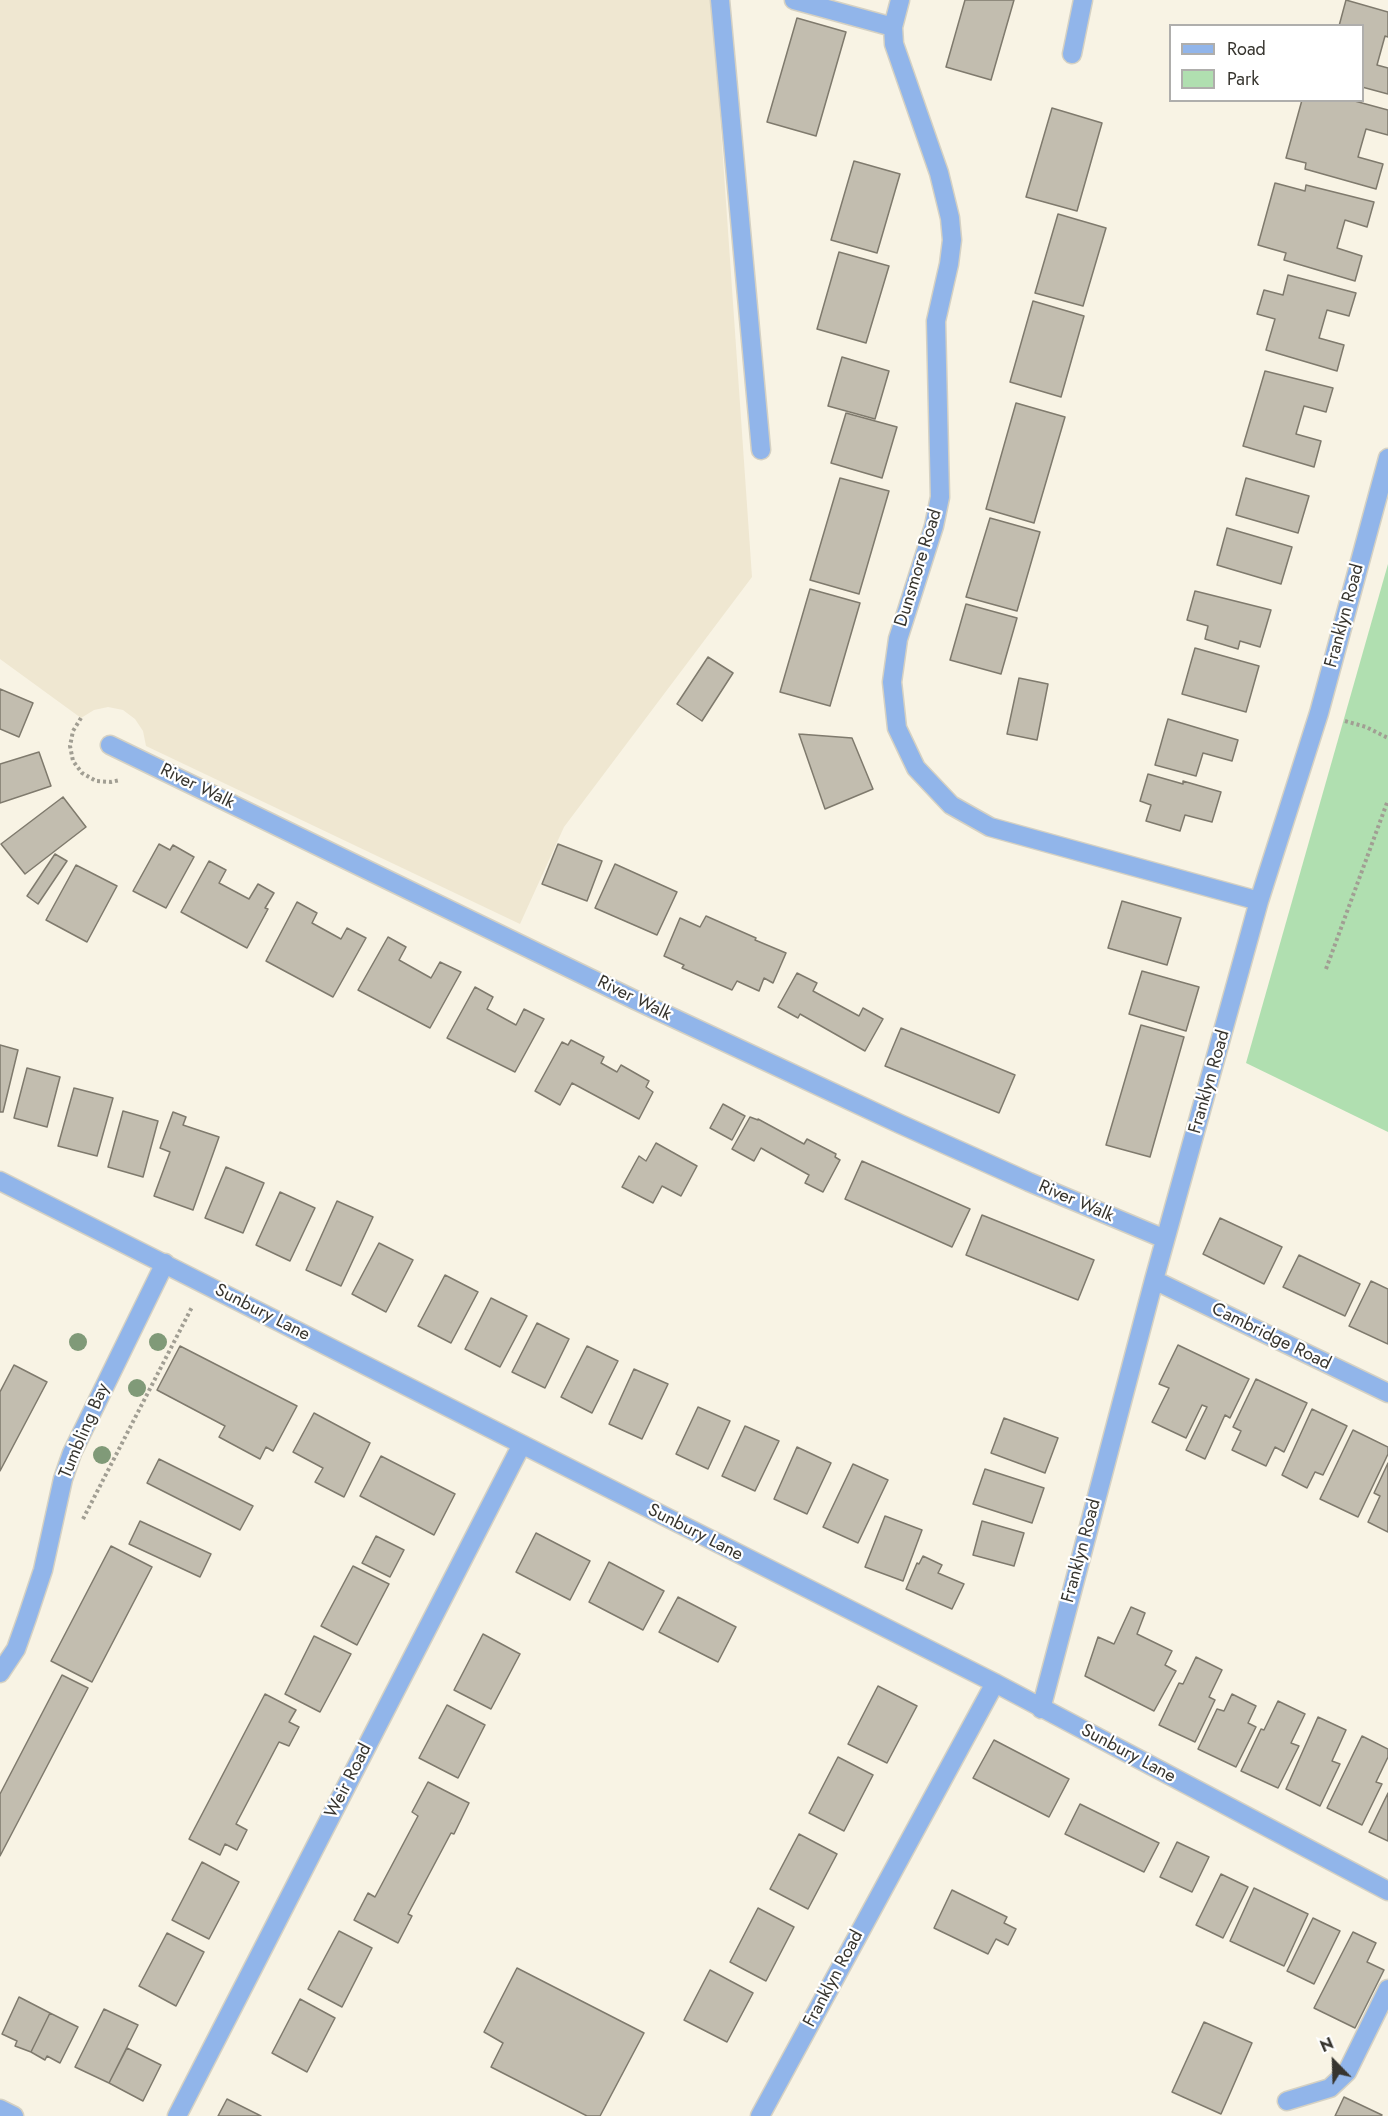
<!DOCTYPE html>
<html>
<head>
<meta charset="utf-8">
<style>
  body { margin:0 }
  #map { position:relative; width:1388px; height:2116px; overflow:hidden; background:#f8f3e4; font-family:Jost,sans-serif }
  canvas { display:block }
  .legend { position:absolute; left:1169px; top:24px; width:195px; height:78px; box-sizing:border-box; background:#fff; border:2px solid #afaeac; margin:0; padding:8px 10px; list-style:none; font-size:18px; color:#37352f }
  .legend li { display:flex; align-items:center; gap:12px; height:30px }
  .legend b { width:30px; border:2px solid #afaeac }
  .north { position:absolute; left:1304px; top:2032px; width:60px; height:60px; -webkit-text-stroke:4px #fff; paint-order:stroke; rotate:337deg; font-size:16px; font-weight:700; line-height:24px; text-align:center; color:#37352f }
  .north::after { content:''; display:block; margin:auto; width:21px; height:27px; background:#37352f; clip-path:polygon(50% 0,100% 100%,50% 72%,0 100%) }
</style>
</head>
<body>
<div id="map">
<canvas width="1388" height="2116"></canvas>
<ul class="legend">
<li><b style="height:8px;background:#91b5ea"></b>Road</li>
<li><b style="height:16px;background:#b0dfb0"></b>Park</li>
</ul>
<div class="north">N</div>
</div>
<script>
const ctx = document.querySelector('canvas').getContext('2d');
ctx.lineJoin = 'round';
function fill(path, color) { ctx.fillStyle = color; ctx.fill(path, 'evenodd'); }
const shape = rows => new Path2D(rows.map(r => 'M' + r).join(''));
function stroke(path, color, width, dash) { ctx.strokeStyle = color; ctx.lineWidth = width; ctx.lineCap = dash ? 'butt' : 'round'; ctx.setLineDash(dash || []); ctx.stroke(path); }
function write(font, color, halo, rows, align = 'center') {
  ctx.font = font + ' Jost,sans-serif'; ctx.lineWidth = 4.5; ctx.setLineDash([]); ctx.textBaseline = 'middle'; ctx.strokeStyle = halo; ctx.fillStyle = color; for (const [text, x, y, turn = 0] of rows) {
    ctx.save(); ctx.translate(x, y); ctx.rotate((+turn || 0) * Math.PI / 180); ctx.textAlign = isNaN(turn) ? turn : align; if (halo) ctx.strokeText(text, 0, 0); ctx.fillText(text, 0, 0); ctx.restore();
  }
}
const built = shape([
  [0,0,712,0,752,577,564,827,520,924,146,746,143,731,135,719,123,710,108,707,94,710,81,718,0,659]
]);
const green = shape([
  [1388,564,1388,1132,1246,1063]
]);
const building = shape([
  [965,0,1014,0,991,80,946,67,965,0],
  [1346,0,1388,12,1388,37,1385,36,1377,65,1388,68,1388,94,1362,87,1362,26,1339,26,1346,0],
  [797,18,846,32,816,136,767,122,797,18],
  [1302,100,1351,100,1388,110,1388,135,1366,129,1358,157,1383,164,1376,189,1305,169,1306,163,1286,158,1302,100],
  [1052,108,1102,123,1077,211,1026,197,1052,108],
  [854,161,900,174,877,253,831,240,854,161],
  [1275,183,1305,191,1306,185,1374,202,1367,227,1345,220,1337,248,1362,256,1355,281,1284,260,1286,253,1258,245,1275,183],
  [1058,214,1106,228,1083,306,1035,293,1058,214],
  [839,252,889,266,866,343,817,329,839,252],
  [1288,275,1356,293,1349,316,1327,310,1319,338,1344,345,1337,371,1266,350,1275,319,1257,314,1264,290,1283,295,1288,275],
  [1033,301,1084,316,1061,397,1010,382,1033,301],
  [842,357,889,371,875,419,828,406,842,357],
  [1265,371,1333,388,1326,412,1304,406,1296,434,1321,441,1314,467,1243,446,1265,371],
  [1016,403,1065,417,1034,523,986,509,1016,403],
  [846,413,897,427,882,478,831,463,846,413],
  [840,478,889,491,859,594,810,580,840,478],
  [1246,478,1309,496,1298,533,1236,515,1246,478],
  [990,518,1040,532,1017,611,966,597,990,518],
  [1227,528,1292,547,1281,584,1217,565,1227,528],
  [810,589,860,603,830,706,780,692,810,589],
  [1195,591,1271,610,1260,647,1240,641,1238,649,1205,639,1208,626,1187,620,1195,591],
  [966,604,1017,618,1001,674,950,660,966,604],
  [1195,648,1259,666,1246,712,1182,694,1195,648],
  [708,657,733,673,702,721,677,704,708,657],
  [1019,678,1048,684,1037,740,1007,734,1019,678],
  [0,689,33,703,19,737,0,729,0,689],
  [1168,719,1238,740,1232,761,1203,753,1196,776,1155,765,1168,719],
  [799,734,852,738,873,789,825,809,799,734],
  [39,752,51,786,0,803,0,764,39,752],
  [1148,774,1183,784,1183,781,1221,792,1212,822,1185,815,1180,831,1146,821,1151,805,1140,801,1148,774],
  [63,797,86,827,25,874,1,844,63,797],
  [159,844,170,850,173,845,194,857,166,908,133,891,159,844],
  [558,844,602,861,587,901,542,884,558,844],
  [55,854,67,861,38,904,27,896,55,854],
  [209,861,226,870,219,883,249,899,258,884,274,893,265,908,268,909,247,948,181,912,209,861],
  [615,864,677,892,657,935,595,908,615,864],
  [76,865,117,886,87,942,46,920,76,865],
  [1122,901,1181,918,1167,965,1108,948,1122,901],
  [297,902,317,913,312,923,341,939,347,928,366,938,333,997,266,961,297,902],
  [706,916,756,938,755,940,786,953,773,983,764,978,759,991,737,981,732,990,682,968,684,965,664,956,680,918,700,927,706,916],
  [388,937,406,947,399,960,431,978,440,962,461,972,430,1028,358,990,388,937],
  [1142,971,1199,987,1186,1031,1129,1014,1142,971],
  [797,973,817,983,813,991,859,1016,863,1008,883,1019,865,1051,800,1014,798,1018,778,1007,797,973],
  [475,987,493,997,487,1009,516,1025,524,1009,544,1019,515,1072,447,1038,475,987],
  [1141,1025,1184,1037,1150,1157,1106,1145,1141,1025],
  [901,1028,1015,1075,999,1113,885,1066,901,1028],
  [571,1040,604,1057,601,1063,617,1072,621,1065,649,1081,646,1087,653,1092,639,1119,572,1083,560,1105,535,1091,562,1042,568,1045,571,1040],
  [0,1045,18,1050,3,1112,0,1112,0,1045],
  [27,1068,60,1077,47,1127,14,1118,27,1068],
  [74,1088,113,1098,97,1156,58,1146,74,1088],
  [723,1104,745,1116,732,1140,710,1128,723,1104],
  [123,1111,158,1121,143,1177,108,1167,123,1111],
  [173,1112,186,1117,183,1125,219,1137,193,1210,154,1196,170,1152,160,1148,173,1112],
  [750,1117,758,1120,758,1119,804,1144,807,1139,836,1154,835,1157,840,1160,823,1192,805,1183,809,1175,761,1148,754,1161,732,1149,750,1117],
  [656,1143,697,1166,681,1196,662,1186,653,1203,622,1187,639,1156,646,1161,656,1143],
  [862,1161,970,1209,952,1247,845,1199,862,1161],
  [226,1167,264,1183,243,1233,205,1218,226,1167],
  [280,1192,315,1208,290,1261,256,1245,280,1192],
  [337,1201,373,1217,341,1286,306,1270,337,1201],
  [982,1215,1094,1260,1078,1300,966,1255,982,1215],
  [1220,1218,1282,1247,1264,1284,1203,1254,1220,1218],
  [379,1243,413,1260,386,1312,352,1294,379,1243],
  [1299,1255,1360,1284,1345,1316,1283,1287,1299,1255],
  [445,1275,478,1292,451,1343,418,1326,445,1275],
  [1371,1281,1388,1289,1388,1344,1349,1326,1371,1281],
  [491,1298,527,1316,500,1367,465,1349,491,1298],
  [537,1323,569,1339,545,1388,512,1372,537,1323],
  [1178,1345,1249,1379,1230,1418,1225,1415,1205,1459,1186,1450,1207,1407,1202,1405,1186,1438,1152,1422,1169,1388,1159,1384,1178,1345],
  [180,1346,297,1406,273,1451,266,1447,260,1459,219,1437,225,1426,157,1390,180,1346],
  [587,1346,618,1361,592,1413,561,1397,587,1346],
  [14,1365,47,1382,0,1471,0,1392,14,1365],
  [634,1369,668,1384,642,1439,609,1424,634,1369],
  [1256,1379,1307,1403,1284,1452,1275,1447,1266,1466,1232,1450,1241,1431,1233,1427,1256,1379],
  [698,1407,730,1421,708,1469,676,1454,698,1407],
  [1312,1409,1347,1426,1323,1475,1315,1472,1307,1488,1282,1475,1312,1409],
  [314,1413,370,1443,344,1497,315,1482,323,1468,293,1452,314,1413],
  [1004,1418,1058,1438,1045,1473,991,1453,1004,1418],
  [745,1426,779,1441,755,1491,722,1476,745,1426],
  [1353,1430,1388,1447,1388,1454,1358,1517,1320,1499,1353,1430],
  [797,1447,831,1463,807,1514,774,1499,797,1447],
  [381,1456,455,1494,434,1535,360,1496,381,1456],
  [159,1459,253,1506,240,1530,147,1483,159,1459],
  [1388,1463,1388,1532,1368,1522,1380,1496,1374,1493,1388,1463],
  [853,1464,888,1480,858,1543,823,1527,853,1464],
  [985,1469,1044,1488,1032,1523,973,1504,985,1469],
  [885,1516,922,1530,903,1581,865,1567,885,1516],
  [140,1521,211,1554,200,1577,129,1544,140,1521],
  [982,1521,1024,1533,1014,1566,973,1555,982,1521],
  [536,1533,590,1561,570,1600,516,1572,536,1533],
  [376,1536,404,1550,390,1577,362,1563,376,1536],
  [111,1546,152,1567,92,1682,51,1661,111,1546],
  [923,1556,942,1565,938,1573,964,1584,952,1609,906,1589,917,1563,919,1564,923,1556],
  [609,1562,664,1591,643,1630,589,1602,609,1562],
  [353,1566,389,1584,357,1645,321,1626,353,1566],
  [678,1597,736,1627,718,1662,659,1632,678,1597],
  [1131,1607,1145,1613,1137,1634,1172,1651,1165,1665,1176,1671,1154,1711,1085,1676,1098,1637,1114,1644,1131,1607],
  [483,1634,520,1654,491,1709,454,1690,483,1634],
  [314,1636,351,1654,320,1712,285,1694,314,1636],
  [1196,1657,1222,1670,1209,1697,1215,1700,1195,1742,1159,1725,1179,1683,1183,1684,1196,1657],
  [62,1675,88,1688,0,1856,0,1794,62,1675],
  [878,1686,917,1706,887,1763,848,1744,878,1686],
  [265,1694,296,1710,289,1722,299,1727,289,1746,279,1742,236,1824,247,1830,237,1850,225,1844,220,1855,189,1839,265,1694],
  [1232,1694,1256,1706,1248,1723,1256,1727,1236,1767,1198,1749,1217,1709,1224,1711,1232,1694],
  [1278,1701,1305,1714,1291,1743,1299,1746,1278,1788,1241,1771,1261,1729,1264,1730,1278,1701],
  [447,1705,485,1725,458,1778,419,1758,447,1705],
  [1318,1717,1346,1730,1332,1761,1340,1764,1320,1806,1286,1789,1318,1717],
  [1362,1736,1388,1749,1388,1757,1376,1782,1382,1784,1362,1825,1327,1808,1362,1736],
  [994,1740,1069,1779,1049,1817,973,1778,994,1740],
  [838,1757,873,1775,844,1831,809,1813,838,1757],
  [428,1782,469,1803,454,1834,451,1833,408,1914,412,1916,398,1943,354,1920,368,1893,375,1897,418,1816,412,1812,428,1782],
  [1388,1793,1388,1841,1369,1832,1388,1793],
  [1080,1804,1159,1843,1144,1872,1065,1834,1080,1804],
  [799,1834,837,1854,808,1909,770,1889,799,1834],
  [1177,1842,1209,1857,1192,1892,1160,1877,1177,1842],
  [202,1862,239,1882,209,1939,172,1920,202,1862],
  [1221,1874,1248,1887,1223,1938,1196,1925,1221,1874],
  [1254,1888,1308,1914,1284,1966,1230,1941,1254,1888],
  [952,1890,1007,1917,1004,1923,1016,1929,1008,1945,996,1939,988,1954,934,1928,952,1890],
  [758,1908,794,1927,766,1981,730,1962,758,1908],
  [1313,1918,1340,1931,1314,1984,1287,1971,1313,1918],
  [339,1931,372,1948,342,2007,308,1989,339,1931],
  [1353,1932,1376,1943,1367,1962,1384,1970,1355,2028,1314,2008,1353,1932],
  [167,1933,204,1952,176,2006,139,1986,167,1933],
  [517,1968,644,2033,600,2116,587,2116,491,2067,503,2043,484,2032,517,1968],
  [710,1970,753,1993,727,2042,684,2020,710,1970],
  [19,1997,50,2013,31,2052,15,2046,17,2041,2,2034,19,1997],
  [300,1999,335,2018,307,2072,272,2053,300,1999],
  [104,2009,138,2025,109,2083,75,2067,104,2009],
  [50,2013,78,2027,60,2063,47,2056,45,2060,31,2052,50,2013],
  [1204,2022,1252,2043,1221,2114,1172,2092,1204,2022],
  [127,2048,161,2065,143,2101,109,2083,127,2048],
  [1344,2097,1382,2115,1381,2116,1335,2116,1344,2097],
  [227,2099,261,2116,218,2116,227,2099]
]);
const path = shape([
  [81,718,73,731,70,746,73,761,82,773,96,781,111,782,120,780],
  [1345,721,1366,727,1388,738],
  [1326,969,1388,800],
  [83,1519,192,1307]
]);
const minor = shape([
  [720,0,761,450],
  [794,0,893,27],
  [900,0,893,27,894,44,939,173,950,218,952,240,949,264,936,321,940,497,934,526,898,639,892,682,897,728,916,768,951,805,990,827,1259,901],
  [1072,54,1083,0],
  [110,745,635,1000,900,1124,1029,1182,1165,1239],
  [0,1181,995,1683,1388,1891],
  [1154,1280,1388,1393],
  [0,1673,16,1649,27,1618,43,1570,63,1479,72,1453,165,1263],
  [1041,1709,1154,1280,1259,901,1319,713,1388,458],
  [1287,2101,1330,2088,1347,2072,1388,1989],
  [0,2109,14,2116],
  [177,2116,521,1446],
  [760,2116,995,1683]
]);
const trees = [
  [78,1342],
  [158,1342],
  [137,1388],
  [102,1455]
];
const streetNames = [
  ["Dunsmore Road",919,568,-73],
  ["Franklyn Road",1345,616,-75],
  ["River Walk",197,787,26],
  ["River Walk",634,999,26],
  ["Franklyn Road",1210,1082,-74],
  ["River Walk",1076,1202,23],
  ["Sunbury Lane",262,1313,27],
  ["Cambridge Road",1271,1337,26],
  ["Tumbling Bay",85,1431,-67],
  ["Sunbury Lane",695,1533,27],
  ["Franklyn Road",1082,1551,-75],
  ["Sunbury Lane",1128,1754,28],
  ["Weir Road",349,1781,-63],
  ["Franklyn Road",834,1979,-62]
];
fill(built, '#efe7d1');
fill(green, '#b0dfb0');
fill(building, '#c2bdaf');
stroke(building, '#7f7a6d', 1.5);
stroke(minor, '#d5d1c3', 21);
stroke(path, '#a19e93', 4, [3, 3]);
stroke(minor, '#91b5ea', 18);
ctx.fillStyle = '#809a78';
for (const [x, y] of trees) { ctx.beginPath(); ctx.arc(x, y, 9, 0, 2 * Math.PI); ctx.fill(); }
write('18px', '#37352f', '#fff', streetNames);
</script>
</body>
</html>
